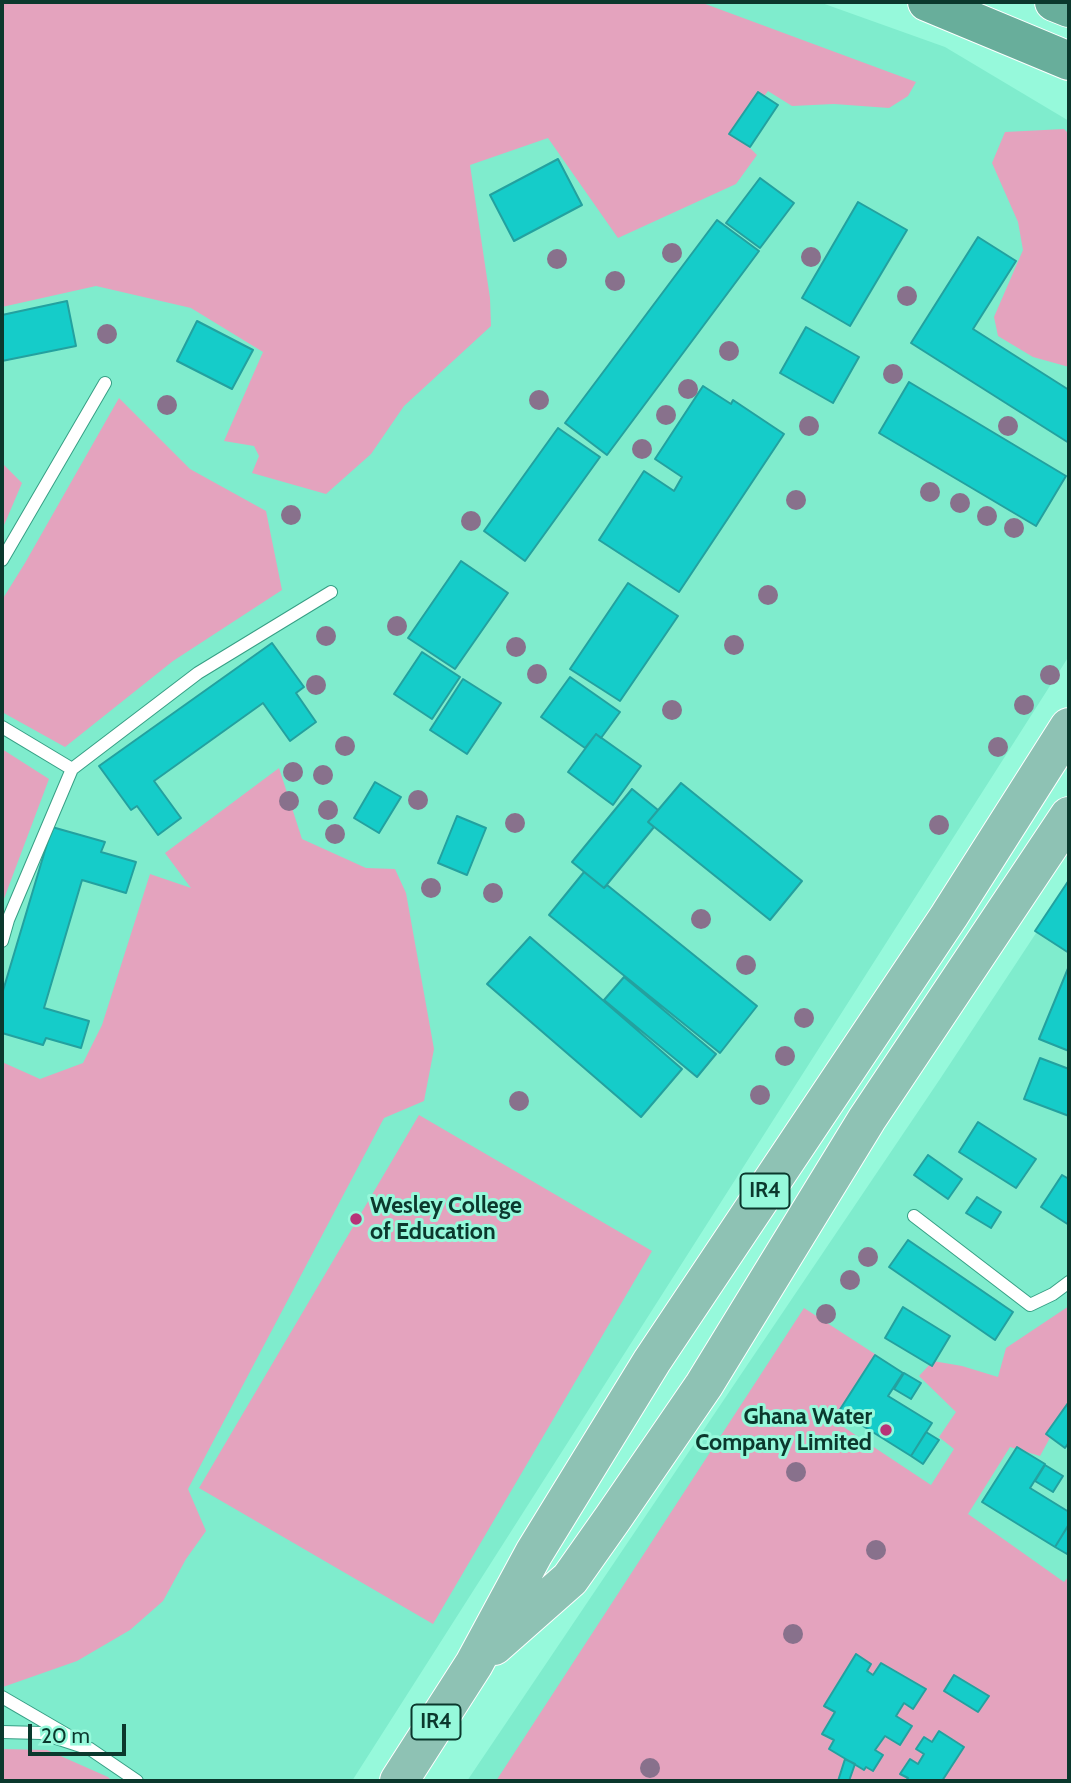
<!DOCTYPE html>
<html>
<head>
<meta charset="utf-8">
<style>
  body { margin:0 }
  #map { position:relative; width:1071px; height:1783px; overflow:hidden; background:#96f9db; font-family:Cabin,sans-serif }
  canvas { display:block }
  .frame { position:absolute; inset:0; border:4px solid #0b382d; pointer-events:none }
  .scale { position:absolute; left:28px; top:1724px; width:98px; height:32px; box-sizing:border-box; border:4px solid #0b382d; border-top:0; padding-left:9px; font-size:21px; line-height:24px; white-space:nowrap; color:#0b382d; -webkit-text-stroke:5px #96f9db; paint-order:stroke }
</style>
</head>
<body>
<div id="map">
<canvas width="1071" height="1783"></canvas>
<div class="frame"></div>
<div class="scale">20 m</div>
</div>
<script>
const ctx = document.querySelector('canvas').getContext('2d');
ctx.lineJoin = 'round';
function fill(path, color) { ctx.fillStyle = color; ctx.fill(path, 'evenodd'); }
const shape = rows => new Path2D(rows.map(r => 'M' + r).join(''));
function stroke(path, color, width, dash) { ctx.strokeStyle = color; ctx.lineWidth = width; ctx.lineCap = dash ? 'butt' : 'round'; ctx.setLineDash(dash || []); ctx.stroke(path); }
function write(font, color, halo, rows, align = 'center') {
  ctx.font = font + ' Cabin,sans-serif'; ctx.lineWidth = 6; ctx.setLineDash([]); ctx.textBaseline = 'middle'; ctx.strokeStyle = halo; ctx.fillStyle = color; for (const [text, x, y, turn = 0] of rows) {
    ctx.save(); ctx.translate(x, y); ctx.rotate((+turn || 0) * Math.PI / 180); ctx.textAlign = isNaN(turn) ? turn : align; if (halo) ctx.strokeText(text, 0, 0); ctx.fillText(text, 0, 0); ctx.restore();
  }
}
const built = shape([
  [10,2,819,2,945,47,1069,121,1069,656,352,1781,2,1781,2,4],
  [1069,883,1069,1781,467,1781,940,1079]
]);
const green = shape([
  [2,2,700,2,916,82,908,96,889,108,834,104,792,106,768,91,736,134,757,155,736,184,618,238,548,138,470,165,490,298,491,326,404,406,371,454,326,494,252,473,259,456,254,446,224,441,263,352,191,308,96,286,2,307],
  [1064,129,1069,134,1069,367,1033,357,998,336,994,317,1023,250,1018,222,992,163,1005,132],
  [119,398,190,469,266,511,282,590,173,661,65,747,2,712,2,600,25,563],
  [2,463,22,483,2,530],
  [2,749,49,779,2,904],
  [279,768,302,839,366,868,395,869,406,893,434,1049,424,1101,384,1118,188,1489,206,1531,186,1559,163,1601,130,1630,77,1661,3,1687,2,1062,40,1079,83,1063,102,1025,150,874,191,888,165,853],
  [419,1115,652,1251,433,1624,199,1488],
  [1069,1306,1069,1403,1040,1456,1010,1447,968,1514,1064,1582,1069,1576,1069,1781,496,1781,804,1308,878,1356,836,1422,931,1485,954,1449,939,1437,956,1412,919,1376,933,1361,962,1366,998,1377,1006,1348],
  [2,1749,47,1750,108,1777,112,1781,2,1781]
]);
const building = shape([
  [758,92,778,105,750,147,729,134,758,92],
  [558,159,582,205,514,241,490,195,558,159],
  [760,178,794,203,760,248,726,223,760,178],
  [858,202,907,230,850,326,802,298,858,202],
  [717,220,759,251,607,455,565,423,717,220],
  [978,237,1016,261,973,329,1069,390,1069,443,911,343,978,237],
  [67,301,76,346,2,361,2,315,67,301],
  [197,321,253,350,232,389,177,361,197,321],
  [806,327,859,357,833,403,780,373,806,327],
  [909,382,1066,476,1036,526,879,433,909,382],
  [703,386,731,404,733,400,784,434,679,592,599,540,644,471,674,491,682,477,655,459,703,386],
  [558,428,600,457,525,561,484,531,558,428],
  [461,561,508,593,455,669,408,638,461,561],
  [628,583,678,616,620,701,570,669,628,583],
  [272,643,304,687,296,693,316,722,290,741,263,703,154,781,181,818,158,835,137,806,131,810,99,766,272,643],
  [422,652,460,677,432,719,394,694,422,652],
  [570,677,620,712,601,738,596,734,585,748,541,717,570,677],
  [463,679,501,703,467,754,430,730,463,679],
  [596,734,641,766,613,805,568,772,596,734],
  [375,782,401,797,379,833,354,818,375,782],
  [681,783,802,881,770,920,648,822,681,783],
  [632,789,658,810,648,822,654,827,604,888,572,862,632,789],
  [457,816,486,828,467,875,438,863,457,816],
  [52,827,105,842,101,852,136,862,126,893,82,880,44,1008,89,1021,81,1048,46,1038,43,1045,2,1033,2,994,52,827],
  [584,872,604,888,607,885,757,1006,720,1053,549,915,584,872],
  [1069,880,1069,953,1035,931,1069,880],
  [530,937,682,1069,641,1117,487,984,530,937],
  [1069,966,1069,1051,1039,1039,1069,966],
  [624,977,716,1054,697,1077,604,1000,624,977],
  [1040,1058,1069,1069,1069,1116,1024,1099,1040,1058],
  [978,1122,1036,1159,1016,1188,959,1152,978,1122],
  [928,1155,962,1179,948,1199,914,1175,928,1155],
  [1062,1175,1069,1179,1069,1225,1041,1207,1062,1175],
  [977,1197,1001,1212,991,1228,966,1213,977,1197],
  [908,1240,1013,1312,995,1340,889,1267,908,1240],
  [903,1307,950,1336,932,1366,885,1338,903,1307],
  [875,1355,903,1373,888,1396,932,1423,911,1456,839,1411,875,1355],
  [904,1373,921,1383,911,1399,894,1389,904,1373],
  [1068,1403,1069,1404,1069,1442,1065,1448,1046,1434,1068,1403],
  [926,1432,939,1440,923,1464,911,1456,926,1432],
  [1017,1447,1045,1464,1030,1488,1069,1512,1069,1524,1055,1547,982,1502,1017,1447],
  [1045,1465,1063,1476,1053,1492,1035,1481,1045,1465],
  [1068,1526,1069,1550,1067,1554,1055,1547,1068,1526],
  [856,1654,871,1664,867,1671,873,1675,881,1663,926,1689,913,1709,904,1703,896,1716,912,1726,900,1745,885,1736,875,1750,883,1755,873,1771,866,1767,864,1770,829,1749,834,1740,822,1734,835,1712,824,1706,856,1654],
  [954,1675,989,1696,978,1712,944,1691,954,1675],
  [939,1731,964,1747,942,1781,906,1781,908,1778,900,1774,910,1759,918,1764,924,1754,916,1749,924,1737,932,1742,939,1731],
  [845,1759,855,1764,849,1781,838,1781,845,1759]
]);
const service = shape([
  [2,560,105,383],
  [2,727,72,769],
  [2,941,8,920,72,769,198,673,331,592],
  [914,1216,1030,1305,1053,1294,1069,1282],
  [2,1697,69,1736],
  [2,1732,41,1733,90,1749,137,1781]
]);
const primary = shape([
  [494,1646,570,1579,613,1518,704,1385,867,1119,1069,816],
  [399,1781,474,1664,534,1553,652,1361,949,916,1069,727]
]);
const trunk = shape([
  [927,2,1069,61],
  [1054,2,1069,8]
]);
const trees = [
  [672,253],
  [811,257],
  [557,259],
  [615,281],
  [907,296],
  [107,334],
  [729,351],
  [893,374],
  [688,389],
  [539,400],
  [167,405],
  [666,415],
  [809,426],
  [1008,426],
  [642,449],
  [930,492],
  [796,500],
  [960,503],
  [291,515],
  [987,516],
  [471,521],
  [1014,528],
  [768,595],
  [397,626],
  [326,636],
  [734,645],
  [516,647],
  [537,674],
  [1050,675],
  [316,685],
  [1024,705],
  [672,710],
  [345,746],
  [998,747],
  [293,772],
  [323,775],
  [418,800],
  [289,801],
  [328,810],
  [515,823],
  [939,825],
  [335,834],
  [431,888],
  [493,893],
  [701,919],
  [746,965],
  [804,1018],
  [785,1056],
  [760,1095],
  [519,1101],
  [868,1257],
  [850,1280],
  [826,1314],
  [796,1472],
  [876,1550],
  [793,1634],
  [650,1768]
];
const markers = [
  [356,1219,7,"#b73378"],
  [886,1430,7,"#b73378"]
];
const shields = [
  [765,1191,49],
  [436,1722,49]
];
const shieldNames = [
  ["IR4",765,1191],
  ["IR4",436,1722]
];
const poiNames = [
  ["Wesley College",370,1206],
  ["of Education",370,1232],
  ["Ghana Water",872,1417,"right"],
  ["Company Limited",872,1443,"right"]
];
fill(built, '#7feccd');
fill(green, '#e4a3be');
fill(building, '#15ccc9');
stroke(building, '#23a19f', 2);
stroke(service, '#379f85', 14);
stroke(primary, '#fff', 40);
stroke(trunk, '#fff', 40);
stroke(service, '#fff', 12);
stroke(primary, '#8ec2b4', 38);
stroke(trunk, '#68ae9b', 38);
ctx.fillStyle = '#88718c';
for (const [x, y] of trees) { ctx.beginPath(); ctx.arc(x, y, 10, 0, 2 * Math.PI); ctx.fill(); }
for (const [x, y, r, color] of markers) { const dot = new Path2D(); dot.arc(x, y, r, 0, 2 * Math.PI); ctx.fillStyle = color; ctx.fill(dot); stroke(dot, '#96f9db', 2.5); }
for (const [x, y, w] of shields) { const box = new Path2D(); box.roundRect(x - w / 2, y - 17.5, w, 35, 5); ctx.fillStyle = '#96f9db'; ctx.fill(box); stroke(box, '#0b382d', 2); }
write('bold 21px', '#0b382d', null, shieldNames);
write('bold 23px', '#0b382d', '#96f9db', poiNames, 'left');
</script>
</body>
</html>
